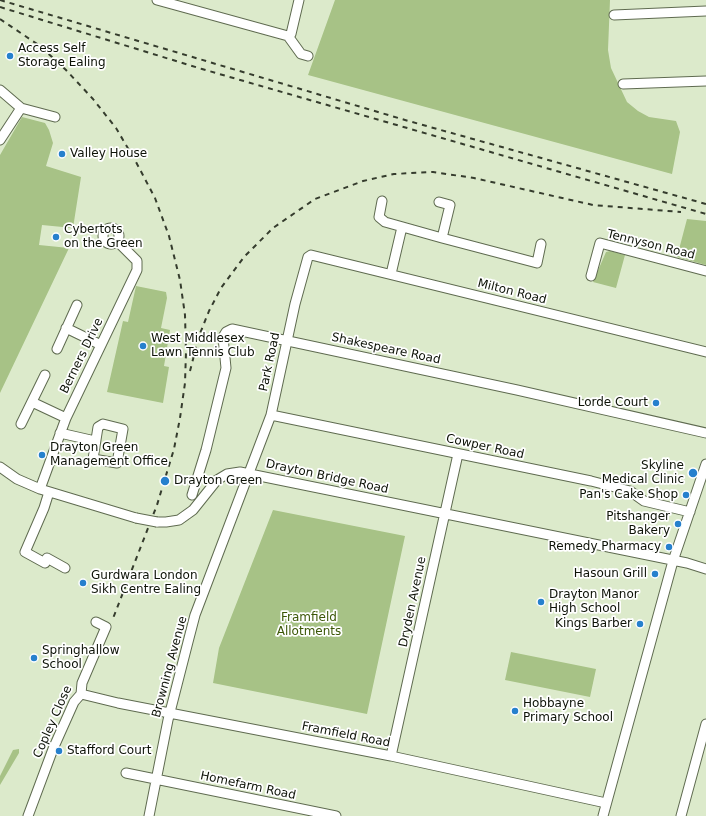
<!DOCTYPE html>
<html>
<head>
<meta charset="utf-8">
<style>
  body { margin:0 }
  canvas { display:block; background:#dceacb }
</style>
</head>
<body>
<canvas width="706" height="816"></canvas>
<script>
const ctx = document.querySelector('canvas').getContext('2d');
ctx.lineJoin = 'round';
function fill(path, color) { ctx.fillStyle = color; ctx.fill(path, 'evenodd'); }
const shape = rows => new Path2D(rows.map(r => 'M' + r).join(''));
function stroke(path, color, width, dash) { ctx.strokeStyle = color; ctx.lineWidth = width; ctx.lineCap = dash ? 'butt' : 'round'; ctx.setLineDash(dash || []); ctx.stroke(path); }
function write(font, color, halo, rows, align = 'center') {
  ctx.font = font + ' "DejaVu Sans",sans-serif'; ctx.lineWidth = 3.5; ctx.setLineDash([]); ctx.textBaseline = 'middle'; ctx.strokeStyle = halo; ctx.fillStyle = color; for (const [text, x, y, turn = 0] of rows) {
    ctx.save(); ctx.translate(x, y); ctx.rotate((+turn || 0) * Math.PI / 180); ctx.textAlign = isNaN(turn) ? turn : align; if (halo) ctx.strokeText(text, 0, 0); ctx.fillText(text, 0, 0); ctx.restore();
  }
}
const green = shape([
  [335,0,610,0,608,50,611,68,627,102,638,111,649,117,676,121,680,132,672,174,308,75],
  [22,117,45,123,49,130,53,143,46,166,81,177,73,228,42,225,39,245,69,248,0,393,0,155],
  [687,219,706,221,706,265,677,257],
  [610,251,625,255,616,288,593,282,606,252],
  [136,286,166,292,167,298,161,328,170,330,164,366,169,367,163,403,107,392,123,321,128,322],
  [273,510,405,536,367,714,213,683,219,648],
  [511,652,596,669,590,697,505,680],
  [19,749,19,753,0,785,0,776,13,750]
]);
const minor = shape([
  [157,0,288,36],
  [614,15,706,11],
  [288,36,291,34,299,0],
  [288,36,301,54,308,56],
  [623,84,706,81],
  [0,90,21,108,55,117],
  [0,140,21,108],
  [382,201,379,217,385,222,442,238,537,263,541,244],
  [439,202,450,205,442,238],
  '103 236a8 8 0 1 1 16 0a8 8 0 1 1-16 0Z',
  [391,274,402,227],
  [591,276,600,243,706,271],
  [66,328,101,345],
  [57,349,77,305],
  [32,402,66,418],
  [271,415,591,481,630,491,644,501,690,512],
  [21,424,45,375],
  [103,424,123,429,117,463,93,459,98,427,103,424],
  [60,433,95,441],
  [0,467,17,479,40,489,136,518],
  [40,489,66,418,137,270,137,261,117,241],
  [49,492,44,508,25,552,45,563,47,558,65,568],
  [192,495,206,450,226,368,223,337,226,332,232,329,517,390,706,433],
  [157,522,166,522,179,520,193,510,217,480,227,474,240,472,687,563,706,569],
  [81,694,118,703,391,756,606,803],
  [391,756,458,454],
  [126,773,336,816],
  [28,816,53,749,74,702,81,694,82,683,106,627,96,622],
  [149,816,168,720,188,642,195,615,271,415,295,304,308,257,311,255,706,352],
  [603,816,673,561,706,464],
  [681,816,706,724]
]);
const rail = shape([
  [0,0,405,120,706,204],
  [0,7,202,69,706,214],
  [0,19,40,46,66,70,93,99,116,128,136,162,155,198,169,236,180,280,185,315,186,352,185,383,180,418,174,449,157,505,112,621],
  [190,371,199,336,209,311,221,288,244,257,273,228,315,199,363,181,394,174,433,172,474,178,593,205,681,212]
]);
const minorBridge = shape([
  [136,518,157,522]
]);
const markers = [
  [10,56,4,"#2680cd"],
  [62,154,4,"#2680cd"],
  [56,237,4,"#2680cd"],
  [143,346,4,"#2680cd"],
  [656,403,4,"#2680cd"],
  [42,455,4,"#2680cd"],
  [693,473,5,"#2680cd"],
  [165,481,5,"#2680cd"],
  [686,495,4,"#2680cd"],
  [678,524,4,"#2680cd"],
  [669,547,4,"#2680cd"],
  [655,574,4,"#2680cd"],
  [83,583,4,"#2680cd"],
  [541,602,4,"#2680cd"],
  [640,624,4,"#2680cd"],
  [34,658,4,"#2680cd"],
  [515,711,4,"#2680cd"],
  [59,751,4,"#2680cd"]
];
const poiNames = [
  ["Access Self",18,49],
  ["Storage Ealing",18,63],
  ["Valley House",70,154],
  ["Cybertots",64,230],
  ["on the Green",64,244],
  ["West Middlesex",151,339],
  ["Lawn Tennis Club",151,353],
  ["Lorde Court",648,403,"right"],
  ["Drayton Green",50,448],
  ["Management Office",50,462],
  ["Skyline",684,466,"right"],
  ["Medical Clinic",684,480,"right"],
  ["Drayton Green",174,481],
  ["Pan's Cake Shop",678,495,"right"],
  ["Pitshanger",670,517,"right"],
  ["Bakery",670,531,"right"],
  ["Remedy Pharmacy",661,547,"right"],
  ["Hasoun Grill",647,574,"right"],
  ["Gurdwara London",91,576],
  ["Sikh Centre Ealing",91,590],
  ["Drayton Manor",549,595],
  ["High School",549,609],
  ["Kings Barber",632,624,"right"],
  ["Springhallow",42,651],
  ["School",42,665],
  ["Hobbayne",523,704],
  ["Primary School",523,718],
  ["Stafford Court",67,751]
];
const streetNames = [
  ["Tennyson Road",651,245,14],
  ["Milton Road",512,292,14],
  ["Shakespeare Road",386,349,12],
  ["Berners Drive",82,356,-64],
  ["Park Road",270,362,-78],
  ["Cowper Road",485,447,12],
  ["Drayton Bridge Road",327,477,12],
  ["Dryden Avenue",413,602,-78],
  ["Browning Avenue",170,667,-75],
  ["Copley Close",53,722,-66],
  ["Framfield Road",346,735,11],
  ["Homefarm Road",248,786,12]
];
const parkNames = [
  ["Framfield",309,618],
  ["Allotments",309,632]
];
fill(green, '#a7c286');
stroke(minor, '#5f6b50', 11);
stroke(minor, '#fff', 9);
stroke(rail, '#353c2d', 2, [5, 5]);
stroke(minorBridge, '#5f6b50', 11, []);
stroke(minorBridge, '#fff', 9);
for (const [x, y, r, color] of markers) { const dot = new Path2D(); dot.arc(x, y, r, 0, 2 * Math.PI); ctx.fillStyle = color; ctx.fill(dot); stroke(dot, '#fff', 1.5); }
write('12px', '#0d1207', '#fff', poiNames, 'left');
write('12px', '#0d1207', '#fff', streetNames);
write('12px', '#3b5606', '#fff', parkNames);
</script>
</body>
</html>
